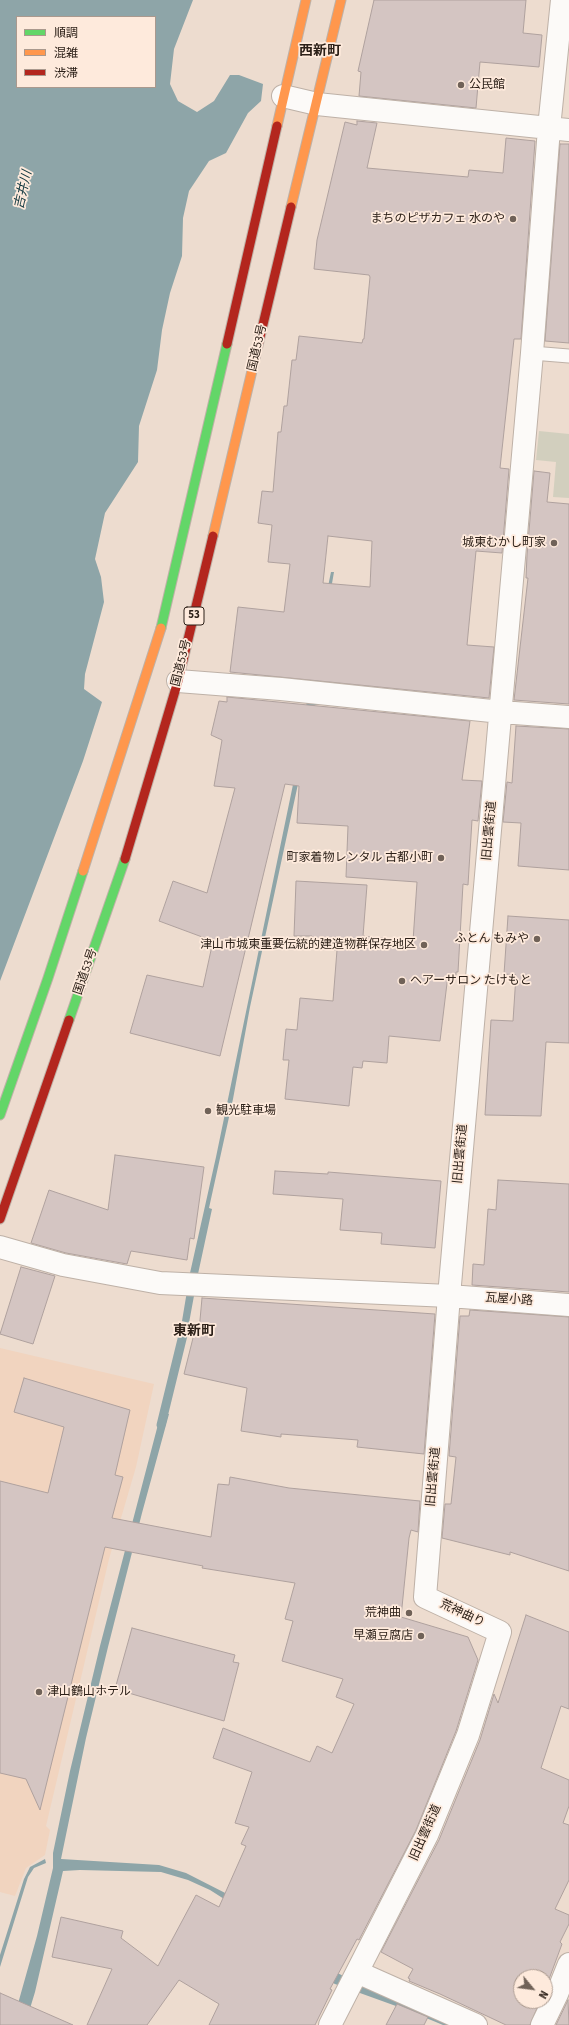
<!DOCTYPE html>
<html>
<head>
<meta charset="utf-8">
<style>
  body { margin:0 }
  #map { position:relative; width:569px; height:2025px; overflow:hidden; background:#eddccf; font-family:"Source Sans 3","Noto Sans JP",sans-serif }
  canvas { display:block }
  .legend { position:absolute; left:16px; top:16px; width:140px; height:72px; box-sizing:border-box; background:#feeadc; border:1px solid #aa998e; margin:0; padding:5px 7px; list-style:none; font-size:12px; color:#2c2018 }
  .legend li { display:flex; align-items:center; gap:8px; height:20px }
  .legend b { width:20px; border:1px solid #aa998e }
  .north { position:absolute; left:513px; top:1969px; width:40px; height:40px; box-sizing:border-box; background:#feeadc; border:1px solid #aa998e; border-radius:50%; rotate:119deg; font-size:11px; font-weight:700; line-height:16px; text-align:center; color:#2c2018 }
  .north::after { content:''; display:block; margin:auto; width:14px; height:18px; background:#706258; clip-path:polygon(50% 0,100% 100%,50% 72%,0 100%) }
</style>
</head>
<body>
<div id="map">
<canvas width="569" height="2025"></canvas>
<ul class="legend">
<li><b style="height:5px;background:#63d668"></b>順調</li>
<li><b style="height:5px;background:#ff974d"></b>混雑</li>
<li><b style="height:5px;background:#b3261e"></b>渋滞</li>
</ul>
<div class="north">N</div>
</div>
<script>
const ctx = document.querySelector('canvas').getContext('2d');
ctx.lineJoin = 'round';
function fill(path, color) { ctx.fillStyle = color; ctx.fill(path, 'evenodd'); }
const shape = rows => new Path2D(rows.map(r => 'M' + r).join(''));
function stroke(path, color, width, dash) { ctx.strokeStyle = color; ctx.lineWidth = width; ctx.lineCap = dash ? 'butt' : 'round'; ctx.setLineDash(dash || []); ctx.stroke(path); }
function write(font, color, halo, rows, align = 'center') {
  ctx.font = font + ' "Source Sans 3","Noto Sans JP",sans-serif'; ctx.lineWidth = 3.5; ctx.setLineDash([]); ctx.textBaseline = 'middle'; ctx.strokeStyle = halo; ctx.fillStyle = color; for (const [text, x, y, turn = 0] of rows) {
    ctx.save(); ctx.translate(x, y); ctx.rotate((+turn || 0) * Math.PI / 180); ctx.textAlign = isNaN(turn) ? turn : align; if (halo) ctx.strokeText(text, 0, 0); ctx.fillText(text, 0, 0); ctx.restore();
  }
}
const built = shape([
  [0,1348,154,1384,136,1467,109,1559,46,1826,50,1830,45,1855,26,1868,15,1896,0,1892]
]);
const green = shape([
  [539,431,569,434,569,498,553,497,556,462,536,460]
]);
const water = shape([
  [0,0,193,0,174,49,170,84,178,101,197,112,214,101,230,75,239,75,263,84,261,101,248,113,226,153,209,161,189,191,183,218,182,256,170,293,162,330,157,370,139,426,138,462,105,513,95,559,101,577,104,602,85,674,84,689,102,702,83,761,0,981],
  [17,17,155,17,155,87,17,87],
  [331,572,334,572,326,618,324,653,318,685,345,704,315,705,250,1007,233,1099,209,1208,212,1209,198,1274,189,1323,182,1321,190,1273,216,1157,296,770,315,649],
  [161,1413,169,1414,142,1513,108,1647,86,1738,61,1859,159,1865,186,1873,235,1898,304,1956,369,1989,462,2025,443,2025,407,2010,335,1984,302,1967,232,1904,210,1890,188,1880,161,1872,80,1870,63,1871,35,1992,25,2025,12,2025,37,1936,53,1868,53,1853,70,1771,100,1646],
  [45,1859,46,1863,34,1868,28,1877,0,1967,0,1955,24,1879,30,1867]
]);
const stream = shape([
  [161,1425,184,1331]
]);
const building = shape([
  [374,0,526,0,523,33,542,35,539,67,480,62,476,108,359,96,361,72,358,71,374,0],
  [357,121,377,123,367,168,468,177,469,170,503,173,506,138,535,141,521,339,514,339,500,468,509,469,502,553,476,551,467,645,494,647,489,698,230,672,238,607,284,612,290,564,268,562,272,525,258,523,262,491,273,492,278,432,281,432,284,406,287,406,292,360,296,360,299,336,362,343,363,339,364,339,370,277,369,275,314,269,317,240,345,122,357,125,357,121],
  [328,536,372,541,370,587,323,583,328,536],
  [560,144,569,144,569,343,545,341,560,144],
  [534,471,550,473,547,502,569,504,569,704,514,700,528,578,526,578,527,555,534,471],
  [227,697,470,721,462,780,482,781,478,821,472,820,468,885,463,884,458,972,456,972,456,976,448,975,440,1041,389,1036,387,1063,363,1061,362,1068,353,1067,349,1106,285,1099,289,1060,283,1060,286,1029,297,1030,300,998,333,1001,337,950,311,947,312,936,294,936,296,881,367,885,363,936,413,941,417,882,346,877,348,826,297,823,299,786,285,784,220,1056,130,1033,147,975,203,987,213,941,159,921,173,881,207,893,235,788,214,786,222,740,211,735,219,701,227,702,227,697],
  [516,726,569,729,569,870,518,866,521,823,503,822,507,782,512,783,516,726],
  [508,916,569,920,569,1043,546,1042,541,1116,485,1115,491,1020,513,1021,516,975,504,974,508,916],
  [115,1155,204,1167,194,1239,190,1238,187,1260,131,1251,127,1264,66,1253,31,1243,49,1190,108,1210,115,1155],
  [275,1171,328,1174,328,1172,441,1181,435,1248,381,1244,382,1233,340,1230,343,1199,273,1194,275,1171],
  [498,1180,569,1184,569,1292,472,1285,473,1264,484,1265,488,1209,496,1210,498,1180],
  [21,1267,55,1276,33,1344,0,1334,21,1267],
  [202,1298,435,1314,424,1454,357,1447,358,1440,281,1434,281,1437,241,1431,247,1388,184,1374,195,1330,199,1331,202,1298],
  [470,1310,569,1317,569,1571,510,1552,510,1555,442,1538,445,1504,451,1504,456,1457,449,1456,460,1316,469,1316,470,1310],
  [24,1378,130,1410,115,1475,123,1477,112,1518,211,1537,218,1484,229,1485,230,1477,289,1488,420,1501,418,1532,411,1530,409,1538,401,1617,468,1637,478,1660,456,1731,416,1830,359,1940,357,1939,330,1989,332,1990,315,2025,209,2025,219,2004,179,1980,147,2025,87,2025,112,1969,52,1957,61,1917,123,1931,121,1938,158,1966,196,1895,219,1907,246,1846,241,1844,249,1827,235,1823,252,1772,213,1758,223,1728,310,1762,317,1746,332,1753,354,1704,336,1697,343,1679,282,1661,293,1621,285,1619,295,1583,202,1568,203,1566,105,1547,40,1810,26,1779,0,1773,0,1481,48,1493,64,1427,14,1412,24,1378],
  [526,1615,569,1632,569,1709,561,1706,541,1768,569,1780,569,1806,563,1823,569,1825,569,1880,555,1909,569,1915,569,1924,560,1942,562,1944,545,1990,545,1977,521,1977,521,2001,540,2001,530,2025,506,2025,440,1994,409,1981,410,1979,408,1978,413,1969,381,1952,439,1840,480,1740,494,1694,498,1703,526,1615],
  [132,1628,235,1655,233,1662,239,1663,224,1721,115,1689,132,1628],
  [0,1993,73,2025,0,2025,0,1993],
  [568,2000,569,2025,556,2025,568,2000],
  [397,2004,428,2017,424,2025,386,2025,397,2004]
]);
const lane = shape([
  [532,353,569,356]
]);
const street = shape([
  [283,96,317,104,569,130],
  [178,681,281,689,501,712,569,717],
  [0,1247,63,1265,160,1283,449,1296,569,1305],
  [357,1972,476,2025],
  [330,2025,427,1835,468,1735,500,1632,425,1597,449,1296,532,353,549,128,562,0],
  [542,2025,557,1994,569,1964]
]);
const fast = shape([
  [161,628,227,344],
  [69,1020,125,859],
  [0,1115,48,978,83,871]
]);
const slow = shape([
  [277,126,306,0],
  [291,207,341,0],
  [213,536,255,358],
  [83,871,161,628]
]);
const jam = shape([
  [227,344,277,126],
  [255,358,291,207],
  [125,859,178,681,213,536],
  [0,1219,69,1020]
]);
const markers = [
  [461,85,4,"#706258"],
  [513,219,4,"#706258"],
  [554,543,4,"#706258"],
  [441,858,4,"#706258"],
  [537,939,4,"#706258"],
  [424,945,4,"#706258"],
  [402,981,4,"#706258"],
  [208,1111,4,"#706258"],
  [409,1613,4,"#706258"],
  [421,1636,4,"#706258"],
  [39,1692,4,"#706258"]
];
const shields = [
  [194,616,20]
];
const shieldNames = [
  ["53",194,616]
];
const poiNames = [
  ["公民館",469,85,"left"],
  ["まちのピザカフェ 水のや",505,219],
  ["城東むかし町家",546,543],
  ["町家着物レンタル 古都小町",433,858],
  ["ふとん もみや",529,939],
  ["津山市城東重要伝統的建造物群保存地区",416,945],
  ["ヘアーサロン たけもと",410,981,"left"],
  ["観光駐車場",216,1111,"left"],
  ["荒神曲",401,1613],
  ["早瀬豆腐店",413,1636],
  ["津山鶴山ホテル",47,1692,"left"]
];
const streetNames = [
  ["国道53号",258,348,-77],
  ["国道53号",182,663,-76],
  ["旧出雲街道",490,831,-85],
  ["国道53号",86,972,-71],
  ["旧出雲街道",461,1154,-85],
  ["瓦屋小路",509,1300,4],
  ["旧出雲街道",434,1477,-85],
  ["荒神曲り",462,1614,25],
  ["旧出雲街道",426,1833,-66]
];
const waterNames = [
  ["吉井川",24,190,-77]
];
const quarterNames = [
  ["西新町",320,52],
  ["東新町",194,1332]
];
fill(built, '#f1d4bf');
fill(green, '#d2cfbe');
fill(water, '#8ea5a8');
stroke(stream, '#8ea5a8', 9);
fill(building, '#d4c5c2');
stroke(building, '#afa19e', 1);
stroke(lane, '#beb1a7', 15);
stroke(street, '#beb1a7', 24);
stroke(fast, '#beb1a7', 11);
stroke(slow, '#beb1a7', 11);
stroke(jam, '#beb1a7', 11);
stroke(lane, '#fcfaf8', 13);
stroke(street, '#fcfaf8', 22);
stroke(fast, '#63d668', 9);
stroke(slow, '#ff974d', 9);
stroke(jam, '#b3261e', 9);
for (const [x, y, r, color] of markers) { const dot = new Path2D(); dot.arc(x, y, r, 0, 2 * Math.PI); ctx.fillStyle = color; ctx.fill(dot); stroke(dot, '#feeadc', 1.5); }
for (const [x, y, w] of shields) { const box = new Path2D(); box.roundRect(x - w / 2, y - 9, w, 18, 3); ctx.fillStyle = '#feeadc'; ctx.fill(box); stroke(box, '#2c2018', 1); }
write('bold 11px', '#2c2018', null, shieldNames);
write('12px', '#2c2018', '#feeadc', poiNames, 'right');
write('12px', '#2c2018', '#feeadc', streetNames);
write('italic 13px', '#123941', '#feeadc', waterNames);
write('bold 14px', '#2c2018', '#feeadc', quarterNames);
</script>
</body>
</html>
